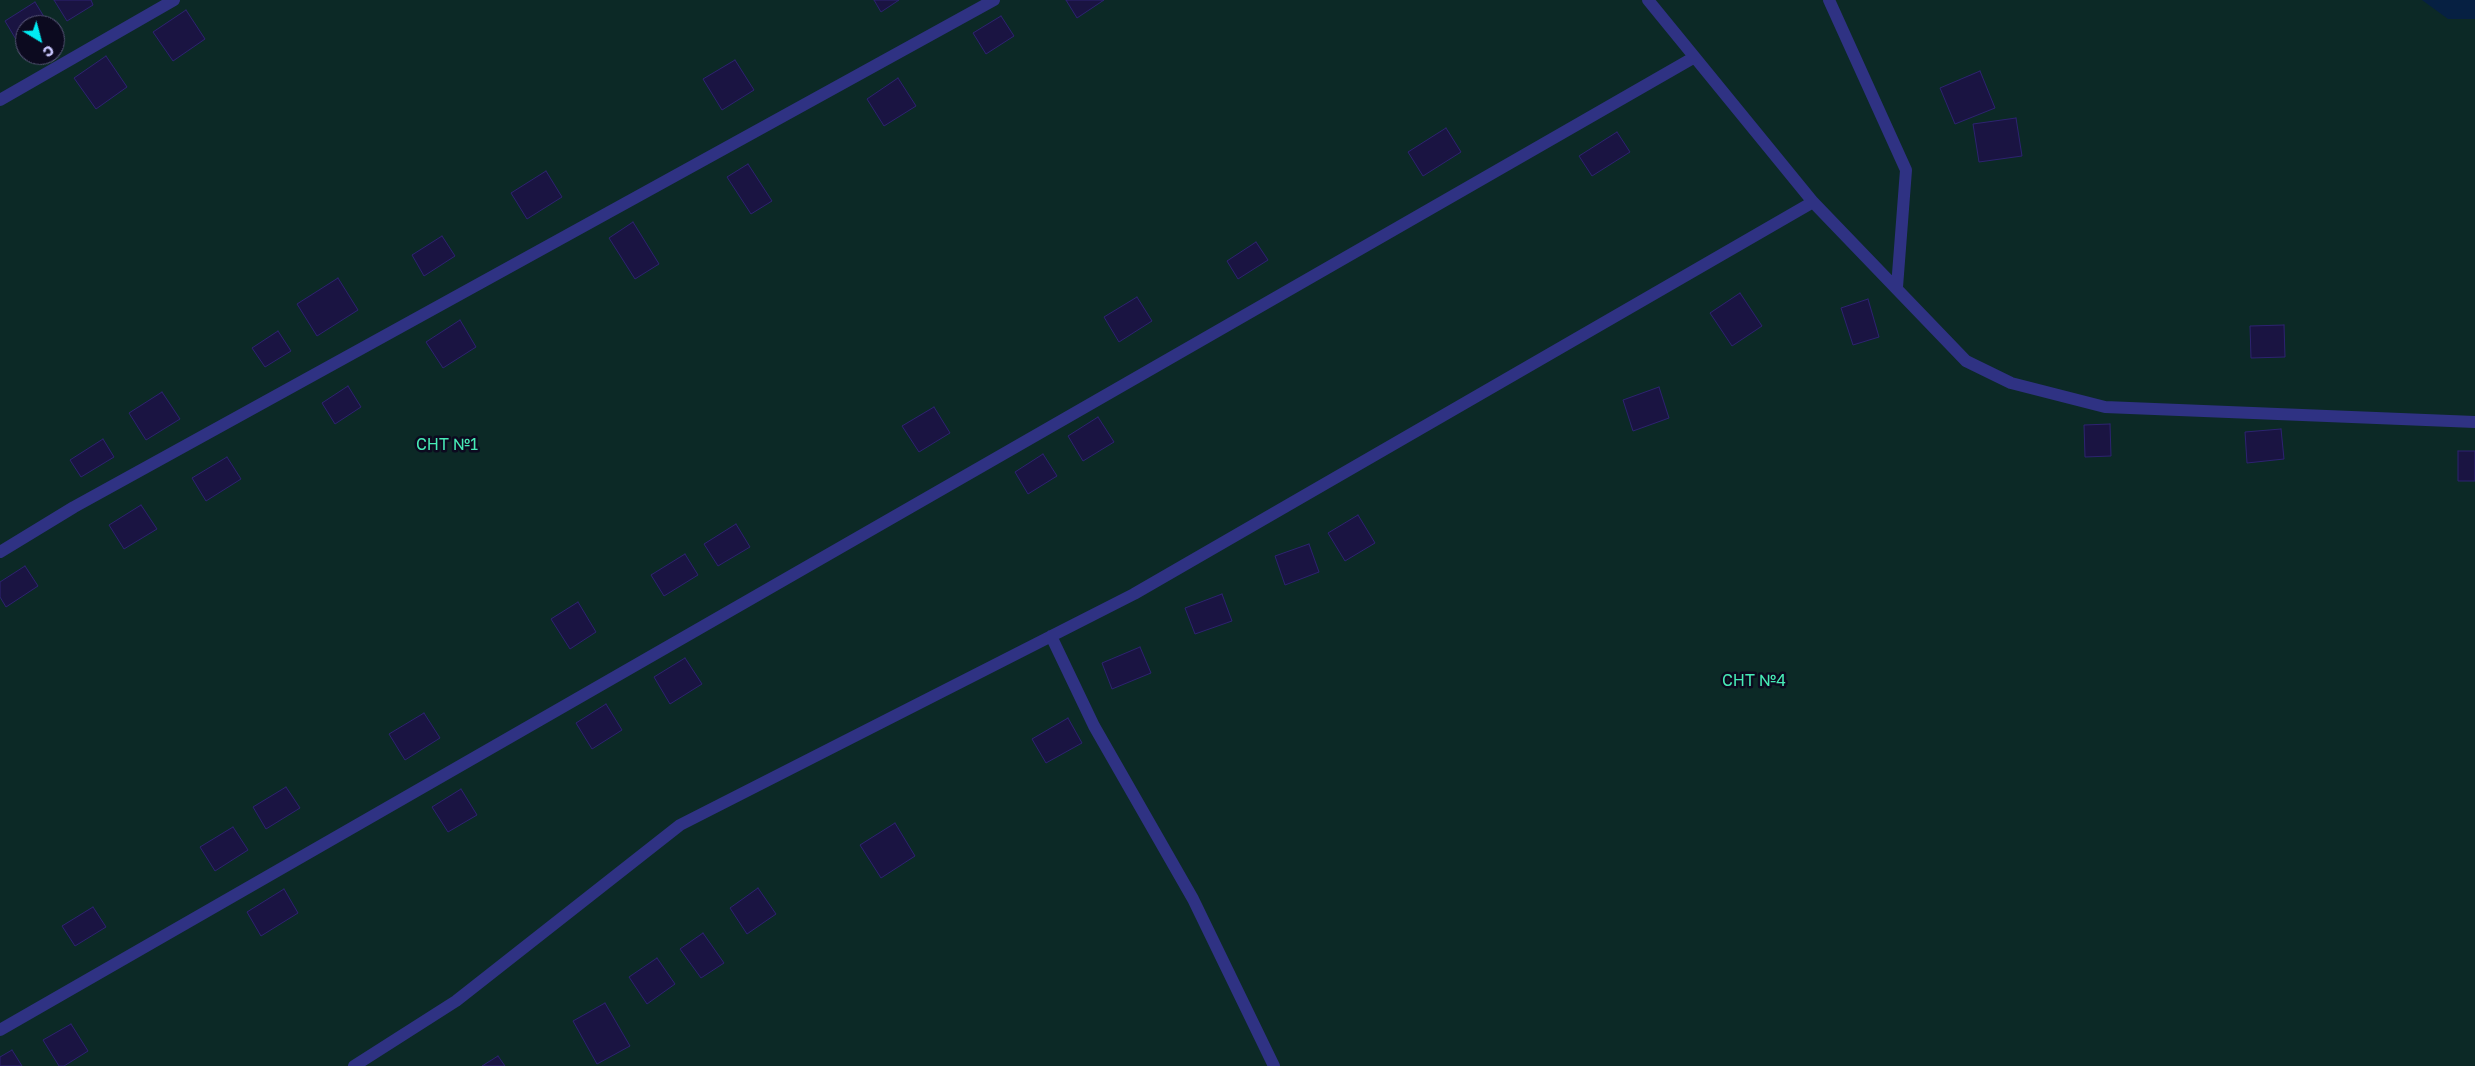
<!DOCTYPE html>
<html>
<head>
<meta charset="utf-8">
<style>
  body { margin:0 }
  #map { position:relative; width:2475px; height:1066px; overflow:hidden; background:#0c0a1f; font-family:"Golos Text",sans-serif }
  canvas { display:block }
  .north { position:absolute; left:15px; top:15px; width:50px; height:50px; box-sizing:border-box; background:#0c0a1f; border:1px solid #585679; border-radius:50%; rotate:143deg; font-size:14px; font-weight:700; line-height:20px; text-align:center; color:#cac8ff }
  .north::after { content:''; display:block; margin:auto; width:18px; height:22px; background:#00ecf3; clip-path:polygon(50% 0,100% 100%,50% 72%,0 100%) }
</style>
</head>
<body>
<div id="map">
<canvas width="2475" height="1066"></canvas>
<div class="north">С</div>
</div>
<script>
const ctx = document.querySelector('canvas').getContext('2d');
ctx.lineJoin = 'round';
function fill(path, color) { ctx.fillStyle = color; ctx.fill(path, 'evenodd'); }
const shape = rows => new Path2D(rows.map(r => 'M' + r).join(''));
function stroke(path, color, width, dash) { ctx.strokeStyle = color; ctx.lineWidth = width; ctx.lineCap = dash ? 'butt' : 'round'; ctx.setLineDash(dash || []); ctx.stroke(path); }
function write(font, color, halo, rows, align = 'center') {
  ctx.font = font + ' "Golos Text",sans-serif'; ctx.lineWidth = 5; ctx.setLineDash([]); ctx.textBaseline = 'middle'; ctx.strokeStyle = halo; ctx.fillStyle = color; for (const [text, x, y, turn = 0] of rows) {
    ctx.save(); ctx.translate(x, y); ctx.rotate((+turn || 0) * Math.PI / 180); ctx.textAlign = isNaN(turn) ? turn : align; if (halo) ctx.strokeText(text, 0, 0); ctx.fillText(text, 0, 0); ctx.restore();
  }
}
const green = shape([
  [0,0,2475,0,2475,1066,0,1066],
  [25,25,55,25,55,55,25,55]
]);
const water = shape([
  [2422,0,2475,0,2475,19,2448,19]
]);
const building = shape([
  [54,0,91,0,93,5,67,21,54,0],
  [874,0,899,0,881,12,874,0],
  [1066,0,1104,0,1077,18,1066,0],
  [35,2,49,25,25,25,25,43,20,46,5,21,35,2],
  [186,10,205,39,173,61,153,32,186,10],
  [1001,16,1014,36,986,54,973,33,1001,16],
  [106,56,127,87,96,109,74,78,106,56],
  [735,60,754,90,722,110,703,79,735,60],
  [1980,71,1995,108,1955,124,1940,88,1980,71],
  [898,78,916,106,884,126,867,99,898,78],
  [2016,118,2022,156,1979,162,1973,124,2016,118],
  [1446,128,1461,152,1423,176,1408,152,1446,128],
  [1617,132,1630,152,1592,176,1579,156,1617,132],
  [748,164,772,201,751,214,727,177,748,164],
  [546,171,562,197,527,219,511,193,546,171],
  [633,222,659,264,635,279,609,238,633,222],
  [442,236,455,256,424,276,412,255,442,236],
  [1256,242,1268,260,1238,279,1227,261,1256,242],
  [338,278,358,310,317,336,297,304,338,278],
  [1740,293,1762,326,1732,346,1710,313,1740,293],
  [1137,297,1152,321,1119,342,1104,317,1137,297],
  [1868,299,1879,337,1853,345,1841,308,1868,299],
  [460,320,476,347,443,368,426,342,460,320],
  [2284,325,2285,357,2251,358,2250,326,2284,325],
  [278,331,291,351,265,367,252,348,278,331],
  [348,386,361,407,335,424,322,403,348,386],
  [1659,387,1669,418,1633,431,1623,400,1659,387],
  [162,392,180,419,146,440,129,413,162,392],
  [934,407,950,433,919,452,902,426,934,407],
  [1098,417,1114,442,1083,461,1068,436,1098,417],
  [2110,424,2111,456,2085,457,2084,425,2110,424],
  [2281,429,2284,459,2247,463,2245,432,2281,429],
  [103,439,114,457,81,477,70,460,103,439],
  [2458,451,2475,451,2475,481,2458,481,2458,451],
  [1043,454,1057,476,1028,494,1015,472,1043,454],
  [227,457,241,479,206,501,192,478,227,457],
  [141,505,157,529,124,549,109,525,141,505],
  [1358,515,1375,543,1345,561,1328,533,1358,515],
  [736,524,750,547,718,566,704,544,736,524],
  [1309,544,1319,572,1285,585,1275,556,1309,544],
  [685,554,698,575,664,596,651,575,685,554],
  [25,566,38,586,6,607,0,597,0,582,25,566],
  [1222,594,1232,621,1195,634,1185,608,1222,594],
  [578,602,596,632,570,649,551,619,578,602],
  [1140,647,1151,673,1112,689,1102,663,1140,647],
  [685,658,702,684,670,704,654,677,685,658],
  [606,704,622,730,592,749,576,723,606,704],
  [424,713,440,738,405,760,389,734,424,713],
  [1068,718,1082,743,1046,763,1032,739,1068,718],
  [286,787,300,808,266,829,253,807,286,787],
  [461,789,477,815,448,832,432,807,461,789],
  [895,823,915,856,881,878,860,845,895,823],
  [233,827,248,850,215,871,200,847,233,827],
  [758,888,776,914,747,934,730,908,758,888],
  [284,889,298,913,261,936,247,912,284,889],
  [93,907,106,927,75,946,62,926,93,907],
  [703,933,724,963,701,978,680,949,703,933],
  [657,958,675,984,647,1004,629,977,657,958],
  [605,1003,630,1046,597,1064,573,1021,605,1003],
  [71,1024,88,1051,64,1066,59,1066,43,1040,71,1024],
  [12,1050,22,1066,0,1066,0,1057,12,1050],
  [498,1056,505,1066,482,1066,498,1056]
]);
const minor = shape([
  [1648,0,1813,202,1966,361,2011,383,2105,407,2475,422],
  [1829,0,1906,170,1897,287],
  [0,100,174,0],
  [0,552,74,507,994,0],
  [1051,636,1094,726,1193,899,1274,1066],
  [0,1030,1693,58],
  [354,1066,456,1001,680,825,1134,594,1813,202]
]);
const parkNames = [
  ["СНТ №1",447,445],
  ["СНТ №4",1754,681]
];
fill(green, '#0c2926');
fill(water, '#062042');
fill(building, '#1a1442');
stroke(building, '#2d2370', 1);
stroke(minor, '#2f3283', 12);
write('16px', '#47ebb6', '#0c0a1f', parkNames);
</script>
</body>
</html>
